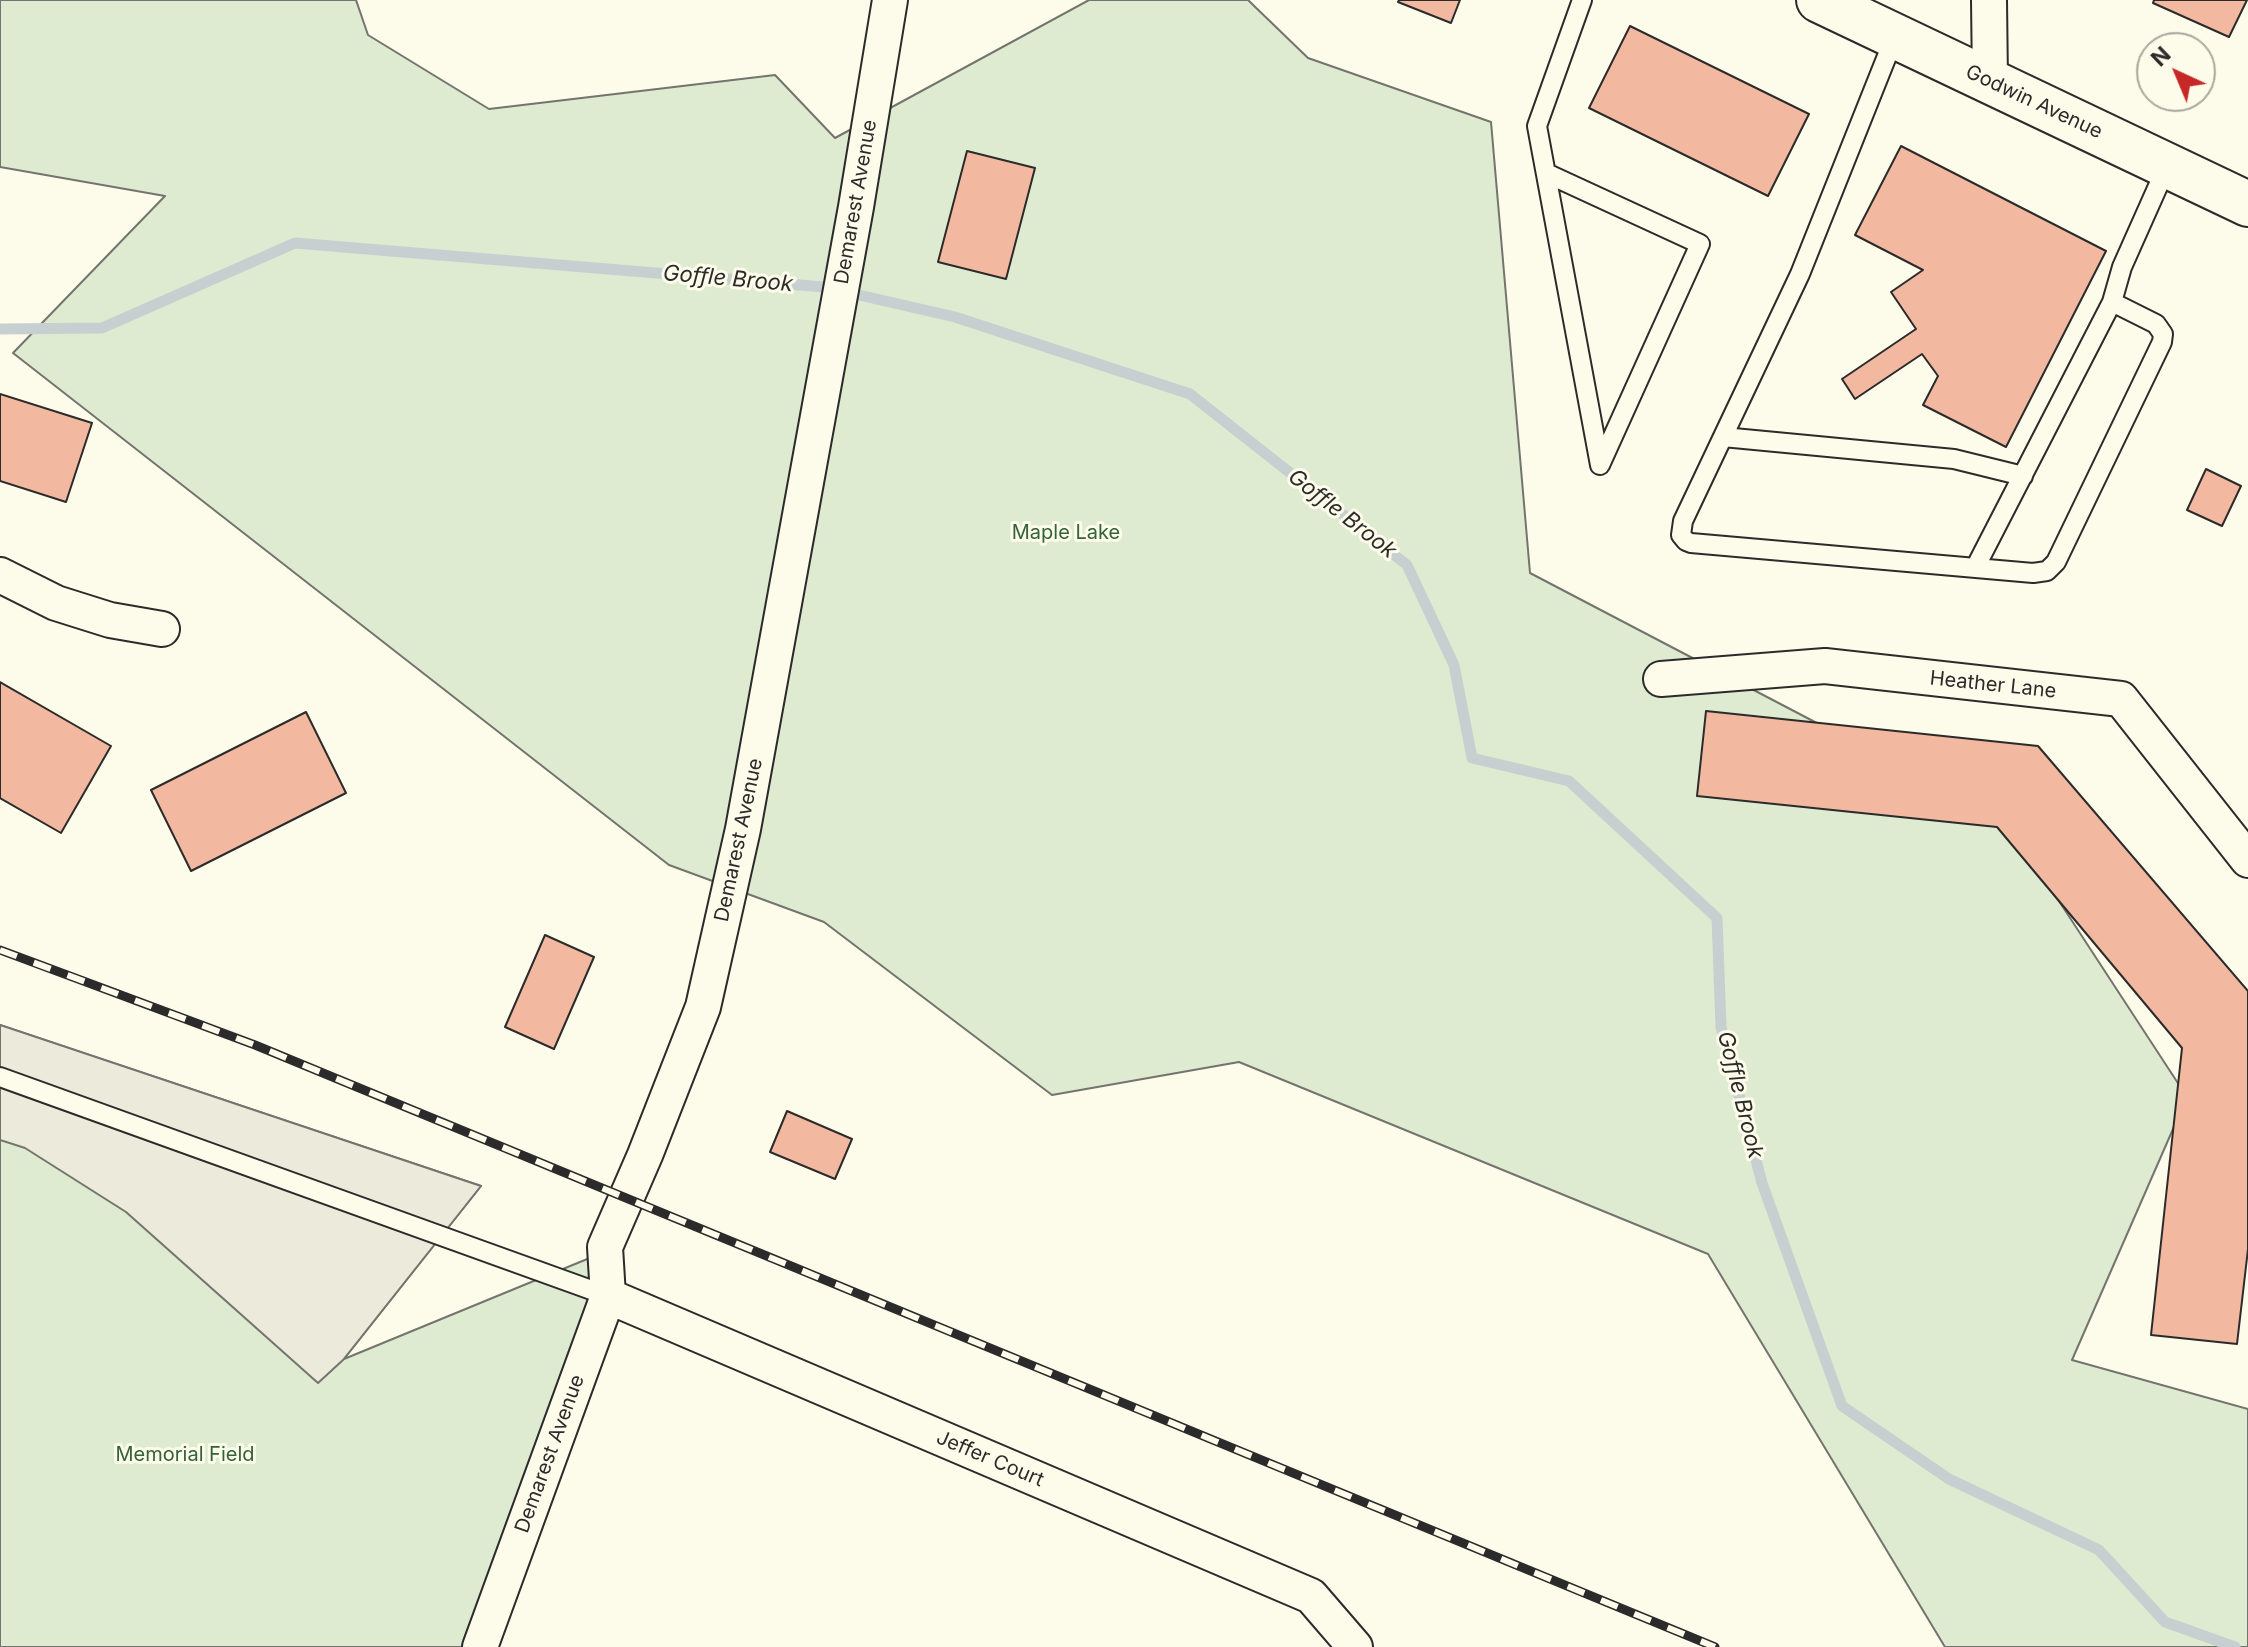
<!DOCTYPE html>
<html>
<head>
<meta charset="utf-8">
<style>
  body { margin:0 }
  #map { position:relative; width:2248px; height:1647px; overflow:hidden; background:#fdfbea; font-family:Inter,sans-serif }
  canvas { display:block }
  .north { position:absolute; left:2136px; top:32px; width:80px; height:80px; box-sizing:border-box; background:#fdfbea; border:2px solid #a9a89e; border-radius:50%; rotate:316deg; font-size:22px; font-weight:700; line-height:32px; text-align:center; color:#2b2b2b }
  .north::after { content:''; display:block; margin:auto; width:28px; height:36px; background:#c62828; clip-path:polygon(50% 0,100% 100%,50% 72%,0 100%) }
</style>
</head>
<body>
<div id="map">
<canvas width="2248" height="1647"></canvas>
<div class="north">N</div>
</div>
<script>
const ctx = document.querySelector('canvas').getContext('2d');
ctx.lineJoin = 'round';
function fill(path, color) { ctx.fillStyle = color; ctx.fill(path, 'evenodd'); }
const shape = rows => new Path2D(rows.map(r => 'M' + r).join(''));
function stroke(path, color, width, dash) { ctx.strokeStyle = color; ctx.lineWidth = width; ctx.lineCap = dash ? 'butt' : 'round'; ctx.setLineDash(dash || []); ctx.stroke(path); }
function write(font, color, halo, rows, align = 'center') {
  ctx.font = font + ' Inter,sans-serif'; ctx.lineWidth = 6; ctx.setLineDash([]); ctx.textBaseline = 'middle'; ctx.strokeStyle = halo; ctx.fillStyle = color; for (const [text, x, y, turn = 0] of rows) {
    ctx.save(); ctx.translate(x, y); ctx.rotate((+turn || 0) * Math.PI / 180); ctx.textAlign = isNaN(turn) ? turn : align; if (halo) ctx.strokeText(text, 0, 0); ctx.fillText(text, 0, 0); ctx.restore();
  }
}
const green = shape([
  [0,0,356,0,368,35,489,109,775,75,835,138,1089,0,1248,0,1308,58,1491,122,1530,573,2008,823,2187,1097,2072,1360,2248,1409,2248,1647,1945,1647,1708,1254,1239,1062,1052,1095,824,922,669,865,13,353,165,196,0,167,0,0],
  [0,1025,481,1186,344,1359,614,1248,482,1647,0,1647,0,1025]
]);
const parking = shape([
  [0,1025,481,1186,343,1360,318,1383,126,1212,25,1148,0,1140,0,1025]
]);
const stream = shape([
  [0,329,102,328,295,243,824,287,955,317,1190,394,1407,565,1454,665,1472,758,1569,781,1717,918,1721,1027,1762,1183,1842,1406,1949,1479,2099,1550,2165,1622,2235,1647]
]);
const building = shape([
  [1399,0,1460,0,1451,23,1398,2,1399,0],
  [2154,0,2247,0,2229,37,2153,3,2154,0],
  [1630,26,1809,114,1768,196,1589,108,1630,26],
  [1901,146,2106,251,2006,447,1923,405,1938,376,1922,354,1855,399,1842,379,1916,329,1891,292,1923,270,1855,235,1901,146],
  [967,151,1035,168,1006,279,938,262,967,151],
  [0,394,92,423,66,502,0,481,0,394],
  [2206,469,2241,486,2222,526,2187,510,2206,469],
  [0,682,111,746,61,833,0,798,0,682],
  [1706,711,2038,746,2248,991,2248,1249,2237,1344,2151,1335,2182,1048,1997,827,1697,796,1706,711],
  [306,712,346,793,191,871,151,790,306,712],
  [545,935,594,957,554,1049,505,1027,545,935],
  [787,1111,852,1139,835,1179,770,1152,787,1111]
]);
const service = shape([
  [1895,36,1800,274,1683,521,1681,535,1686,541,1691,543,2033,573,2047,571,2056,562,2162,342,2163,334,2156,324,2112,302],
  [1546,173,1700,244,1600,465,1537,126,1582,0],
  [1723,437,1954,459,2023,476],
  [1975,568,2112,302,2122,267,2167,166],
  [0,1077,608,1296]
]);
const minor = shape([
  [1989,0,1990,81],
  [0,575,56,603,110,620,162,629],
  [1661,679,1825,666,2121,699,2248,860],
  [608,1296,1311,1596,1355,1647],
  [480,1647,608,1296,605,1247,645,1155,703,1007,743,829,856,207,890,0]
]);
const primary = shape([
  [1819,0,2248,204]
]);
const rail = shape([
  [0,950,255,1045,1715,1647]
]);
const streetNames = [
  ["Godwin Avenue",2034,102,25],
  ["Demarest Avenue",856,202,-80],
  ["Heather Lane",1993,685,6],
  ["Demarest Avenue",739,840,-78],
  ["Demarest Avenue",550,1454,-70],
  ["Jeffer Court",990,1459,23]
];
const parkNames = [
  ["Maple Lake",1066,533],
  ["Memorial Field",185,1455]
];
const waterNames = [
  ["Goffle Brook",728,279,5],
  ["Goffle Brook",1342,514,38],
  ["Goffle Brook",1740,1095,76]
];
fill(green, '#deebd1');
stroke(green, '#74746e', 2);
fill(parking, '#eceadb');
stroke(parking, '#74746e', 2);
stroke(stream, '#c7d0d0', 11);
fill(building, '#f2b8a0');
stroke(building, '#2b2b2b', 2);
stroke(service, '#2b2b2b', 22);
stroke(minor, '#2b2b2b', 38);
stroke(primary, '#2b2b2b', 48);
stroke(service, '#fdfbea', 18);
stroke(minor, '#fdfbea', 34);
stroke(primary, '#fdfbea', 44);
stroke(rail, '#2b2b2b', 9);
stroke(rail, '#fdfbea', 6, [18]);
write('20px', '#2b2b2b', '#fdfbea', streetNames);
write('20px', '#34623c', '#fdfbea', parkNames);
write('italic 22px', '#2b2b2b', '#fdfbea', waterNames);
</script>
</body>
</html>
